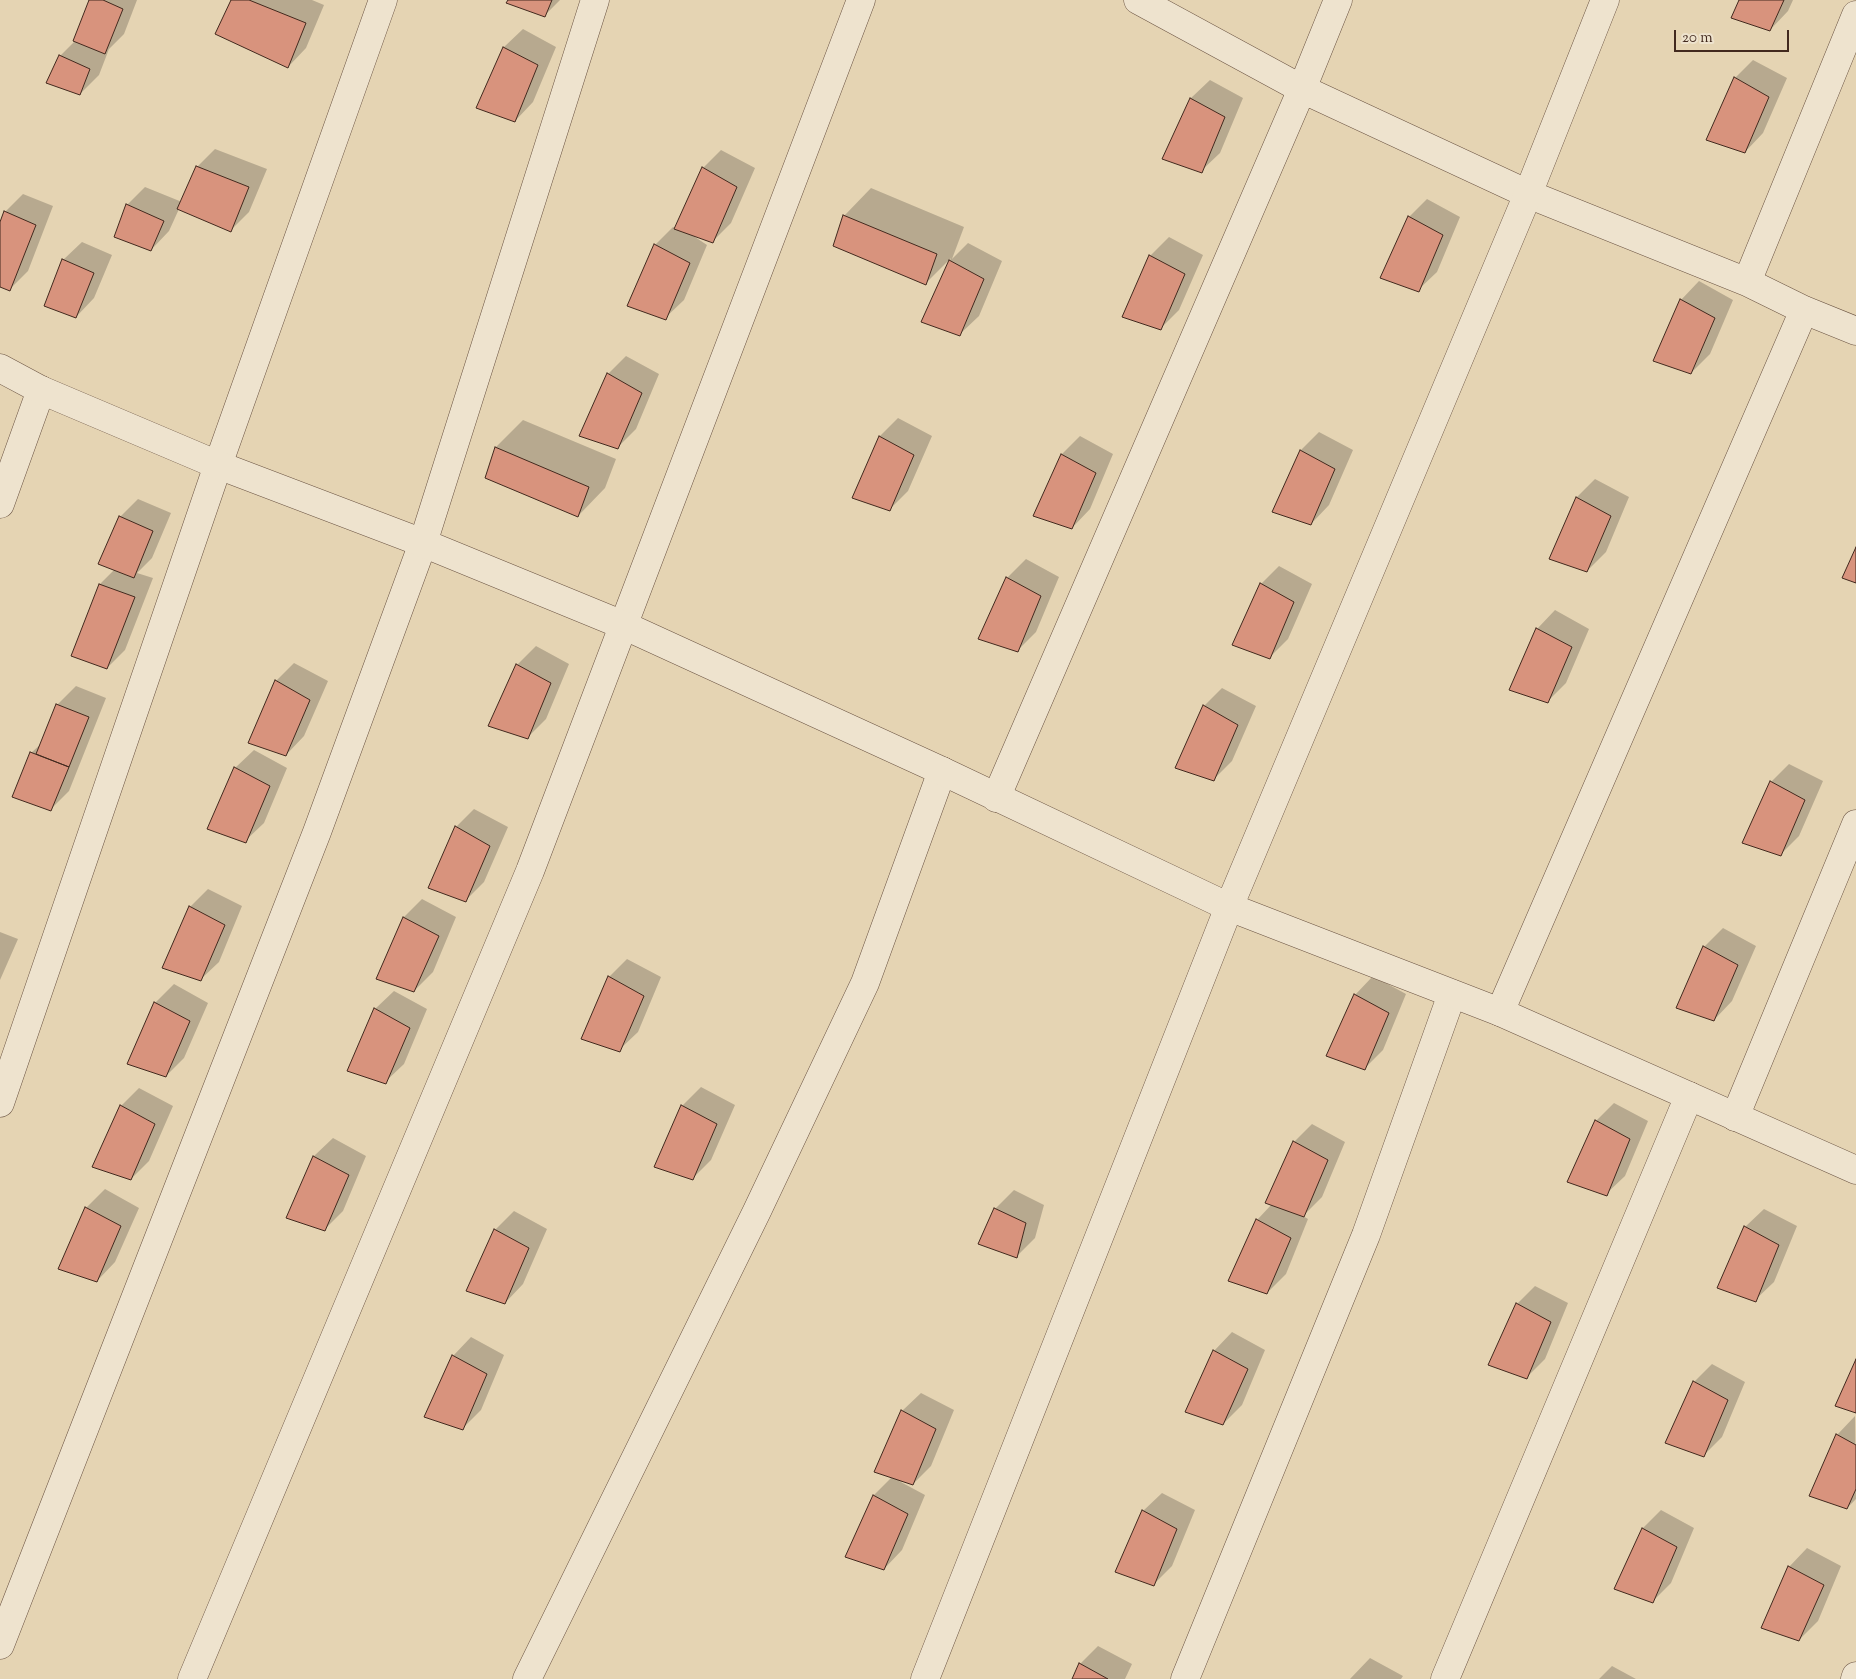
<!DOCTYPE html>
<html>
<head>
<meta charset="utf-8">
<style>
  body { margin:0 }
  #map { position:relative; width:1856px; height:1679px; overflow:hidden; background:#e5d4b3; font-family:"Sorts Mill Goudy",serif }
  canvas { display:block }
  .scale { position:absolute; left:1674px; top:30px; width:115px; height:22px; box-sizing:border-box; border:2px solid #42291e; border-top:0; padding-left:6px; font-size:15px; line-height:18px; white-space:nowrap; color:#42291e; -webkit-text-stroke:4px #eee3ce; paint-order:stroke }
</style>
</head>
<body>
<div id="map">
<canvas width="1856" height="1679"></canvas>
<div class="scale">20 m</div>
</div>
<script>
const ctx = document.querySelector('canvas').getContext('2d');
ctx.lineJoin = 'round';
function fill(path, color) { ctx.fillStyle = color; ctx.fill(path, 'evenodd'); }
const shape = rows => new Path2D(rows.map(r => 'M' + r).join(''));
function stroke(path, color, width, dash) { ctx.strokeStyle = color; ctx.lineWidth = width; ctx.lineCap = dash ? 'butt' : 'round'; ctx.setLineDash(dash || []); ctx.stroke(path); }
const shadow = shape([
  [91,0,137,0,124,34,109,49,99,75,80,94,60,56,75,41],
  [232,0,312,0,324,5,306,48,288,67],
  [509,0,560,0,545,15],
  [1741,0,1793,0,1788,11,1770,30],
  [523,29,556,47,533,102,515,121,477,108,504,47],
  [1753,60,1787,78,1763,133,1745,152,1735,78],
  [1210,80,1243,98,1220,153,1201,171,1164,159,1191,98],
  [215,149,267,169,249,212,231,230,179,209,169,231,151,250,127,205,145,187,182,202,197,167],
  [721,150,755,168,731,223,713,241,689,233,707,245,684,300,665,318,655,245,673,227,676,228,703,168],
  [871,188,964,227,952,259,968,243,1002,261,979,316,960,334,923,321,951,258,926,283,844,216],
  [23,194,53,206,28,271,10,289,0,285,0,225,5,212],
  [1427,199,1460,217,1437,272,1418,290,1409,217],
  [1169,237,1203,255,1179,310,1160,329,1124,316,1150,256],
  [82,242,112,255,94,298,76,317,63,260],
  [1699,281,1733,300,1710,354,1691,373,1681,300],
  [626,356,659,374,636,429,618,447,608,374],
  [898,418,932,436,908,491,890,509,853,497,880,436],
  [523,420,616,459,605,488,578,516,487,477,496,447],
  [1319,432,1353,450,1329,505,1311,524,1301,450],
  [1080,436,1113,454,1090,509,1072,528,1062,454],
  [1595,479,1629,497,1606,552,1587,571,1550,558,1577,497],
  [138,499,171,513,152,558,137,573,153,578,125,650,107,668,72,655,100,584,115,569,120,517],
  [1026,559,1059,577,1036,632,1017,651,980,638,1007,578],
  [1279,566,1312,584,1288,639,1270,657,1261,584],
  [1555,610,1589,629,1566,683,1547,702,1537,629],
  [536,646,569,664,546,719,527,738,517,665],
  [294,663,328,681,304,736,286,755,276,681],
  [76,686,106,698,69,791,50,810,31,753,42,743,57,705],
  [1222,688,1256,706,1232,761,1214,779,1204,706],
  [254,750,287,768,264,823,245,841,235,768],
  [1789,764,1823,781,1799,836,1780,855,1771,782],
  [474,809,508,827,484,882,466,900,456,827],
  [208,889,242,906,219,962,200,980,190,907],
  [422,899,456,917,433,972,414,991,377,978,404,917],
  [1723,928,1756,946,1732,1001,1714,1020,1704,947],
  [0,932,18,939,0,980],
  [627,959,661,977,638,1032,619,1050,609,977],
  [1373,976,1406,994,1383,1050,1365,1068,1355,995],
  [174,984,208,1003,184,1058,166,1076,155,1003],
  [394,991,427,1009,404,1064,385,1082,375,1009],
  [701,1087,735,1105,711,1160,692,1179,682,1106],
  [139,1088,173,1106,149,1161,131,1179,121,1106],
  [1614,1103,1648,1121,1625,1176,1606,1194,1596,1121],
  [1312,1124,1345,1142,1322,1197,1303,1216,1308,1219,1286,1274,1267,1293,1257,1220,1272,1204,1294,1142],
  [333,1138,366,1156,343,1211,324,1230,288,1217,314,1156],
  [105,1189,139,1208,115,1262,97,1281,60,1269,86,1208],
  [1014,1190,1044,1205,1035,1238,1017,1256,980,1243,995,1209],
  [1764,1209,1797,1226,1774,1282,1755,1300,1745,1227],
  [514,1211,547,1229,523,1284,505,1303,468,1290,495,1230],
  [1535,1286,1568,1303,1545,1359,1527,1377,1517,1304],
  [1232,1332,1265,1350,1242,1405,1223,1424,1214,1351],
  [471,1337,504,1355,481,1410,462,1429,453,1356],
  [1712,1364,1745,1382,1722,1437,1704,1455,1694,1382],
  [921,1393,954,1410,931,1466,913,1484,899,1481,925,1495,902,1550,884,1569,874,1495,892,1477,902,1411],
  [1855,1416,1856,1499,1847,1508,1837,1435],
  [1162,1493,1195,1510,1172,1566,1154,1584,1143,1511],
  [1661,1510,1694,1528,1671,1583,1653,1601,1616,1588,1643,1528],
  [1807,1548,1841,1566,1818,1621,1799,1640,1789,1567],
  [1098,1646,1132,1664,1125,1679,1073,1679,1080,1664],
  [1370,1658,1403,1676,1401,1679,1350,1679],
  [1612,1666,1636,1679,1599,1679]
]);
const building = shape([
  [89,0,103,0,123,9,105,54,73,41,89,0],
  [231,0,249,0,306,23,288,68,215,34,231,0],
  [508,0,552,0,545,17,506,3,508,0],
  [1739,0,1784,0,1770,31,1731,18,1739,0],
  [503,47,538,65,515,122,476,108,503,47],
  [59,55,90,69,80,95,46,83,59,55],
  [1734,77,1769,97,1745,153,1706,140,1734,77],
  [1190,98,1225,117,1202,173,1162,159,1190,98],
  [196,166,249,187,231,232,177,209,196,166],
  [702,167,737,187,713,243,674,229,702,167],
  [126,204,164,221,151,251,114,237,126,204],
  [4,211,36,225,10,291,0,287,0,222,4,211],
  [843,215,937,254,926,285,833,246,843,215],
  [1408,216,1443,235,1419,292,1380,278,1408,216],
  [654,244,690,263,666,320,627,306,654,244],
  [1149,255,1185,274,1161,330,1122,317,1149,255],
  [62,259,94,273,76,318,44,306,62,259],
  [949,260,984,279,960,336,921,322,949,260],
  [1680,299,1715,318,1691,374,1653,361,1680,299],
  [607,373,642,393,618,449,579,436,607,373],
  [879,436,914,455,890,511,852,498,879,436],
  [495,447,589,487,578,517,485,478,495,447],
  [1300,450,1335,469,1311,525,1272,512,1300,450],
  [1061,454,1096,473,1072,529,1033,516,1061,454],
  [1576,497,1611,516,1587,572,1549,559,1576,497],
  [119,516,153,531,134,578,98,564,119,516],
  [1856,547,1856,583,1842,578,1856,547],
  [1006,577,1041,596,1018,652,978,639,1006,577],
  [1260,583,1294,602,1270,659,1232,645,1260,583],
  [99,584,135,597,107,669,71,656,99,584],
  [1536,628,1572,647,1548,703,1509,690,1536,628],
  [516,664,551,683,528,739,488,726,516,664],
  [275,680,310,700,286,756,248,743,275,680],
  [56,704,89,717,69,767,36,754,56,704],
  [1203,705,1238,725,1214,781,1175,768,1203,705],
  [30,752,69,767,51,811,12,797,30,752],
  [234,767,270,786,246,843,207,829,234,767],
  [1770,781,1805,800,1781,856,1742,843,1770,781],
  [455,826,490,846,466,902,428,888,455,826],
  [189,906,225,925,201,981,162,968,189,906],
  [403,917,439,936,414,992,376,979,403,917],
  [1703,946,1738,965,1714,1021,1676,1008,1703,946],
  [608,976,644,996,620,1052,581,1039,608,976],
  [1354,994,1389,1013,1365,1070,1326,1056,1354,994],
  [154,1002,190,1021,166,1077,127,1064,154,1002],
  [374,1008,410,1028,386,1084,347,1071,374,1008],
  [120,1105,155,1124,131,1180,92,1167,120,1105],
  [681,1105,717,1124,693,1180,654,1167,681,1105],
  [1595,1120,1630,1139,1607,1196,1567,1182,1595,1120],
  [1293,1141,1328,1160,1304,1217,1265,1203,1293,1141],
  [313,1156,349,1175,325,1231,286,1218,313,1156],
  [85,1207,121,1226,97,1282,58,1269,85,1207],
  [994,1208,1026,1223,1017,1258,978,1244,994,1208],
  [1256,1219,1291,1238,1267,1294,1228,1281,1256,1219],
  [1744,1226,1779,1245,1756,1302,1717,1288,1744,1226],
  [494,1229,529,1248,505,1304,466,1291,494,1229],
  [1516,1303,1551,1322,1527,1379,1488,1365,1516,1303],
  [1213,1350,1248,1369,1223,1425,1185,1412,1213,1350],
  [452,1355,487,1374,463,1430,424,1417,452,1355],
  [1856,1359,1856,1413,1835,1406,1856,1359],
  [1693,1381,1728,1400,1704,1457,1665,1443,1693,1381],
  [901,1410,936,1429,913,1485,874,1472,901,1410],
  [1836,1434,1856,1445,1856,1489,1847,1509,1809,1496,1836,1434],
  [873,1495,908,1514,884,1570,845,1557,873,1495],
  [1142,1510,1177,1529,1154,1586,1115,1572,1142,1510],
  [1642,1528,1677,1547,1653,1603,1614,1589,1642,1528],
  [1788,1566,1824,1585,1799,1641,1761,1628,1788,1566],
  [1079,1663,1108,1679,1072,1679,1079,1663]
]);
const minor = shape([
  [1138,0,1302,89,1528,194,1747,282,1804,310,1856,331],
  [1747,282,1856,15],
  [0,504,41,390],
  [996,798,1302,89,1338,0],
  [1500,1012,1804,310],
  [0,1103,218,465,383,0],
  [1735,1117,1856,824],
  [0,1645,317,832,423,543,595,0],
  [192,1679,530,871,861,0],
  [527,1679,757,1211,865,983,942,771],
  [1185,1679,1366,1235,1452,994],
  [1445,1679,1689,1096],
  [1855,1679,1856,1676]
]);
const tertiary = shape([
  [0,368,41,390,218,465,423,543,623,625,942,771,1229,907,1500,1012,1856,1170],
  [925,1679,1229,907,1528,194,1605,0]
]);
fill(shadow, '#0003');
fill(building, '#d8937d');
stroke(building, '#42291e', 1);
stroke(minor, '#6b5443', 29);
stroke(tertiary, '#6b5443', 29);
stroke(minor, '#eee3ce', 28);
stroke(tertiary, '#eee3ce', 28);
</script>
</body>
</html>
